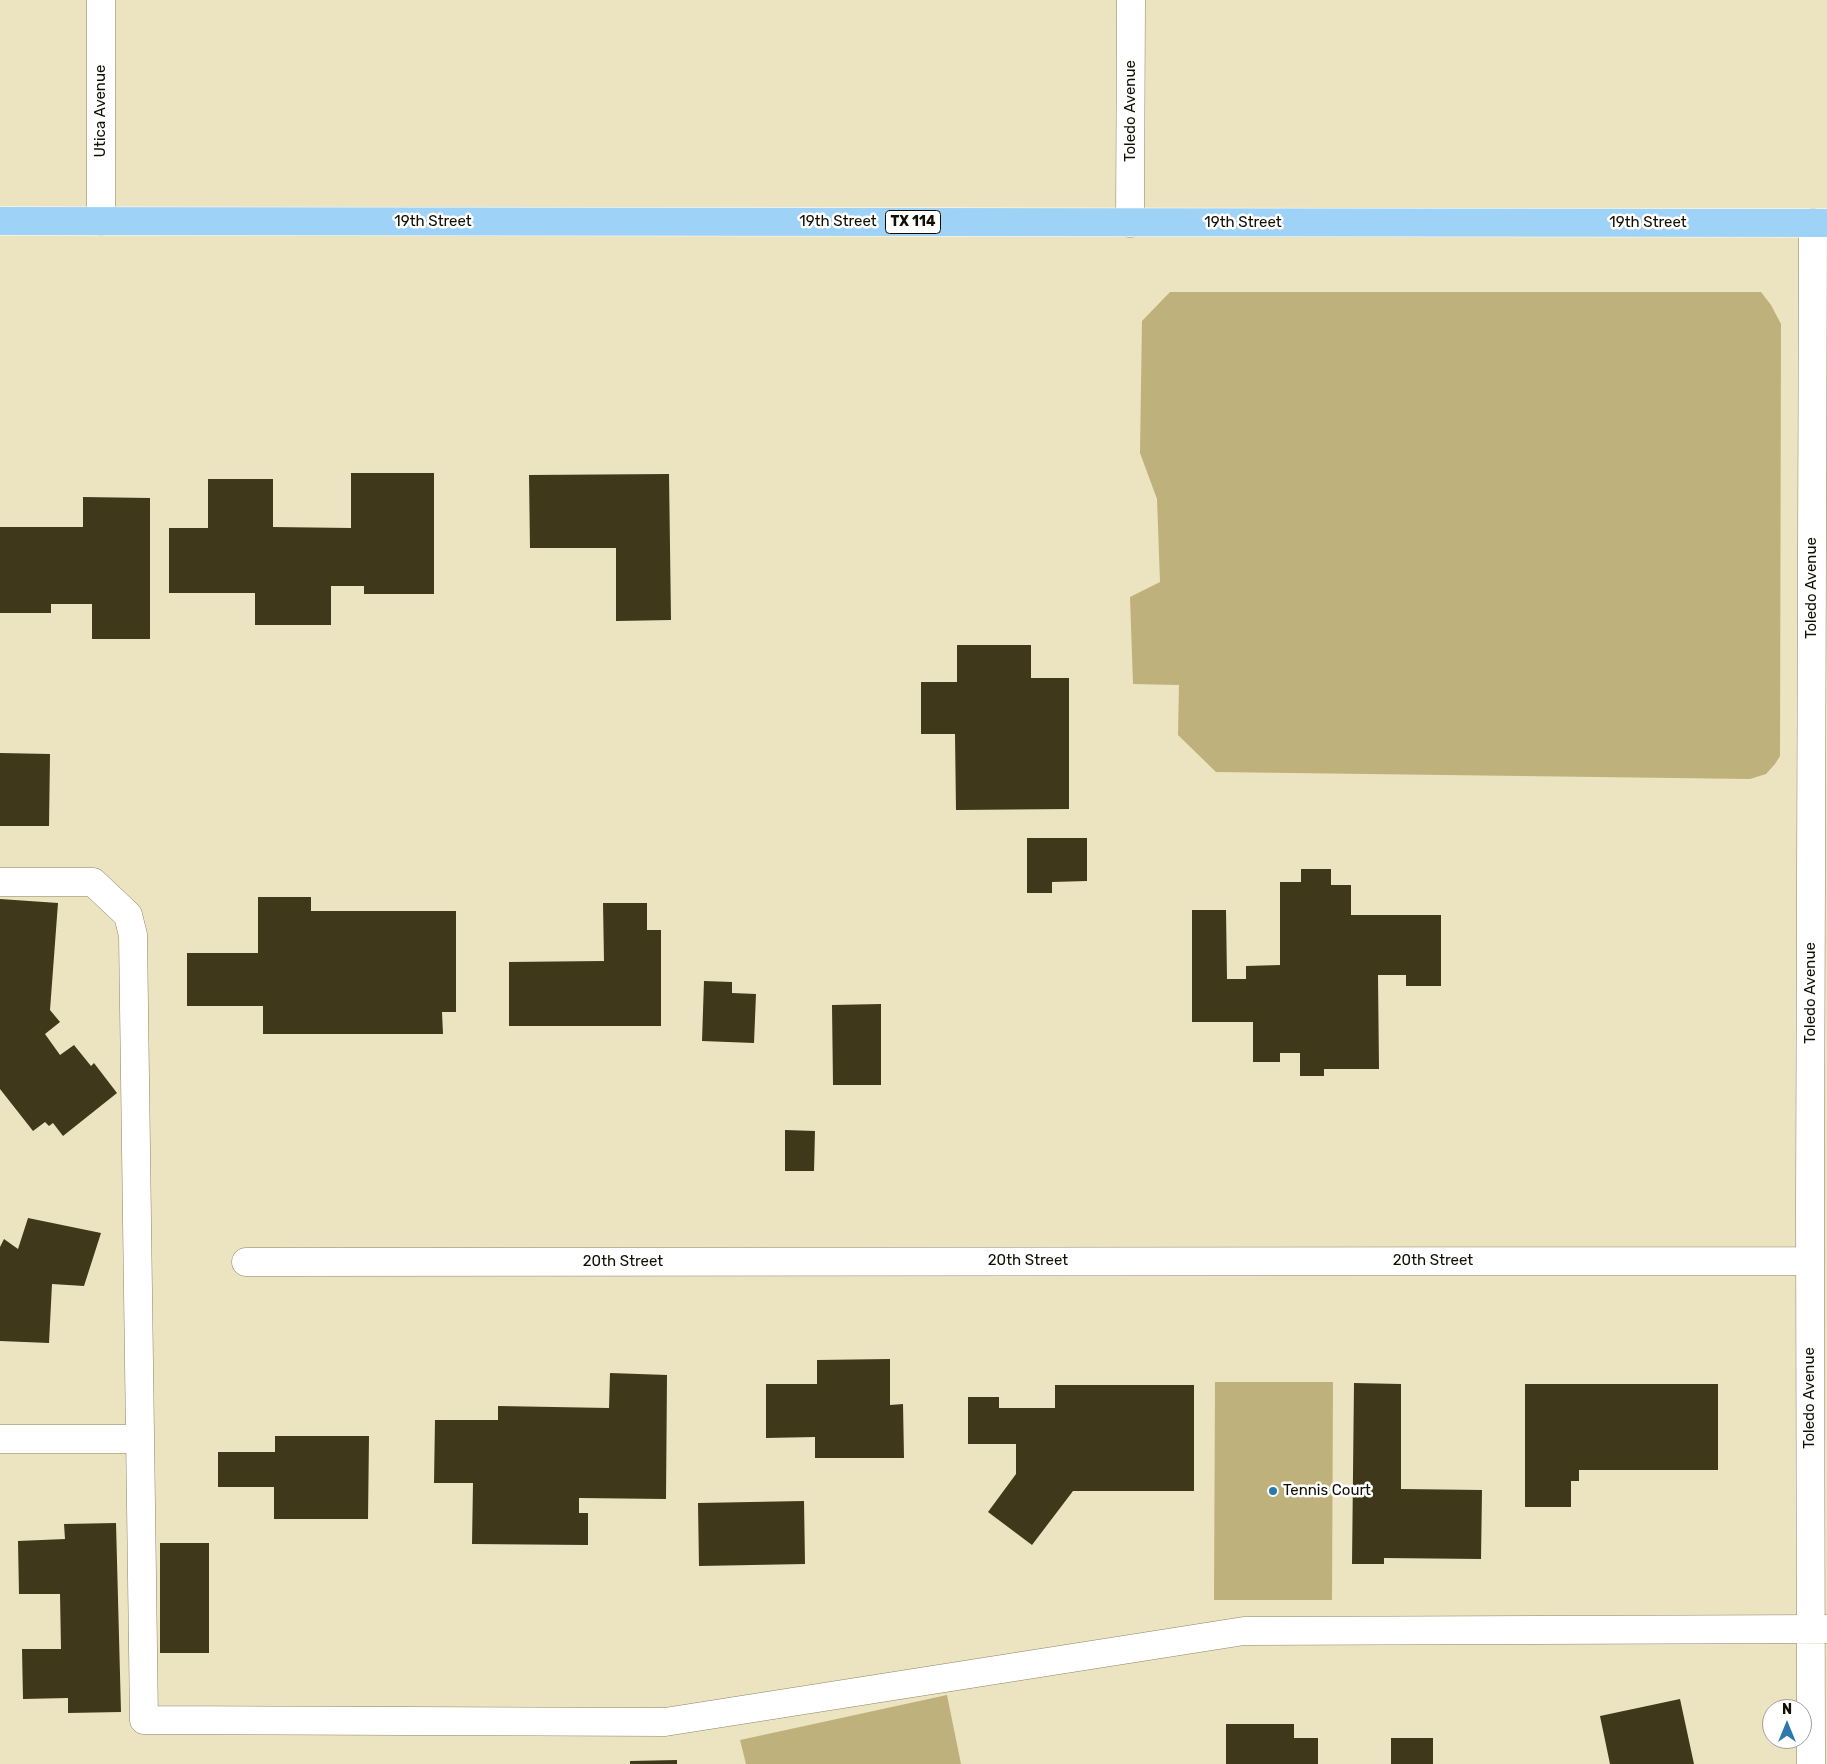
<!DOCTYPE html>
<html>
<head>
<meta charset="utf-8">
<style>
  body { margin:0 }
  #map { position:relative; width:1827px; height:1764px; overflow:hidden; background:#ece3c0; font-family:Rubik,sans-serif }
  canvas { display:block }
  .north { position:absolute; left:1762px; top:1699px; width:50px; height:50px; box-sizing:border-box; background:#fff; border:1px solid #a09f9a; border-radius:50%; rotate:0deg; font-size:14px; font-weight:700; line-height:20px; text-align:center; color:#110e03 }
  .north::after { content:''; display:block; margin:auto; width:18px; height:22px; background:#2c79ac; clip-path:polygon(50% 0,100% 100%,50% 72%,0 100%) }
</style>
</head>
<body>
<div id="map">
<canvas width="1827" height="1764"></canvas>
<div class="north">N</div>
</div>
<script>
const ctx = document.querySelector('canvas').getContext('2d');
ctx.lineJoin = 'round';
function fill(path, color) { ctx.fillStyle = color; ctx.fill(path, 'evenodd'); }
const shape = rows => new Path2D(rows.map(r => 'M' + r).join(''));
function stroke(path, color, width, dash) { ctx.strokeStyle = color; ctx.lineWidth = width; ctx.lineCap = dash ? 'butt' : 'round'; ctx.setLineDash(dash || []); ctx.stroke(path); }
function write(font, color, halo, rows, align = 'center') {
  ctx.font = font + ' Rubik,sans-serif'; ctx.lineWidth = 5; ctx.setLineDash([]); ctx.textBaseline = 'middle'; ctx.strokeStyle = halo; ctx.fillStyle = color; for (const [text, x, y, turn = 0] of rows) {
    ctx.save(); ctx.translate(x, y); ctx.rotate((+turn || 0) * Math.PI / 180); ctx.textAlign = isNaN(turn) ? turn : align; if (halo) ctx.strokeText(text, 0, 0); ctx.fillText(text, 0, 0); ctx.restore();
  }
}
const green = shape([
  [1170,292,1761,292,1771,305,1781,324,1780,756,1775,764,1766,774,1750,779,1216,772,1178,735,1179,685,1133,684,1130,597,1160,582,1157,499,1140,453,1142,321],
  [1215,1382,1333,1382,1332,1600,1214,1600],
  [947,1695,961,1764,746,1764,740,1740]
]);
const building = shape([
  [351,473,434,473,434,594,364,594,364,586,331,586,331,625,255,625,255,593,169,593,169,528,208,528,208,479,273,479,273,527,351,528],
  [669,474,671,620,616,621,616,548,530,548,529,475],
  [83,497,150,498,150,639,92,639,92,604,51,604,51,613,0,613,0,527,83,527],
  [957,645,1031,645,1031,678,1069,678,1069,809,956,810,955,734,921,734,921,682,957,682],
  [0,753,50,754,49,826,0,826],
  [1027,838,1087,838,1087,881,1052,882,1052,893,1027,893],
  [1301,869,1331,869,1331,885,1351,885,1351,915,1441,915,1441,986,1406,986,1406,975,1378,975,1379,1069,1324,1069,1324,1076,1300,1076,1300,1053,1280,1053,1280,1062,1253,1062,1253,1022,1192,1022,1192,910,1226,910,1227,979,1246,979,1246,966,1280,965,1280,882,1301,882],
  [258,897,311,897,311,911,456,911,456,1012,442,1012,443,1034,263,1034,263,1006,187,1006,187,953,258,953],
  [0,899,58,903,50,1010,60,1022,45,1034,60,1055,74,1045,91,1066,94,1063,117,1093,63,1136,53,1123,49,1126,45,1122,33,1131,0,1089],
  [603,903,647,903,647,930,661,930,661,1026,509,1026,509,962,604,961],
  [704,981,732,982,732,993,756,994,754,1043,702,1041],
  [881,1004,881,1085,833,1085,832,1005],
  [785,1130,815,1131,814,1171,785,1171],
  [28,1218,101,1233,84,1286,52,1284,49,1343,0,1341,0,1247,4,1239,18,1249],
  [890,1359,890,1405,903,1404,904,1458,815,1458,815,1437,766,1438,766,1384,817,1384,817,1360],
  [610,1373,667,1375,666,1499,579,1498,579,1513,588,1513,588,1545,472,1544,473,1483,434,1483,435,1420,498,1420,498,1406,609,1408],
  [1354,1383,1401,1384,1401,1489,1482,1490,1481,1559,1384,1558,1384,1564,1352,1564],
  [1525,1384,1718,1384,1718,1470,1579,1470,1579,1481,1571,1481,1571,1507,1525,1507],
  [1055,1385,1194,1385,1194,1491,1073,1491,1032,1545,988,1512,1016,1474,1016,1444,968,1444,968,1397,999,1397,999,1408,1055,1408],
  [275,1436,369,1436,368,1519,274,1519,274,1487,218,1487,218,1452,275,1452],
  [804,1501,805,1564,699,1566,698,1503],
  [116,1523,121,1712,68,1713,68,1698,23,1699,22,1649,61,1649,60,1594,19,1594,18,1541,65,1539,64,1524],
  [160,1543,209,1543,209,1653,160,1653],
  [1680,1699,1694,1764,1610,1764,1600,1716],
  [1226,1724,1294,1724,1294,1738,1318,1738,1318,1764,1226,1764],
  [1391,1738,1433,1738,1433,1764,1391,1764],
  [677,1760,677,1764,630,1764,630,1761]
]);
const minor = shape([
  [101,0,101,221],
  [1130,223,1131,0],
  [0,882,93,882,128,915,133,935,144,1720,665,1722,1244,1631,1827,1629],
  [246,1262,1810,1261],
  [0,1439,140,1439],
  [1811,1764,1810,1206,1813,223]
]);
const major = shape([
  [0,221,1827,223]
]);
const markers = [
  [1273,1491,5,"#2c79ac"]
];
const shields = [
  [913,222,55]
];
const shieldNames = [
  ["TX 114",913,222]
];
const streetNames = [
  ["Utica Avenue",101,111,-90],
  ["Toledo Avenue",1131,111,-90],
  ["19th Street",433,222],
  ["19th Street",838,222],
  ["19th Street",1243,223],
  ["19th Street",1648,223],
  ["Toledo Avenue",1812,588,-90],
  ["Toledo Avenue",1811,993,-90],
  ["20th Street",1028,1261],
  ["20th Street",1433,1261],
  ["20th Street",623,1262],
  ["Toledo Avenue",1810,1398,-90]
];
const poiNames = [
  ["Tennis Court",1283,1491]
];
fill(green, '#bfb17b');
fill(building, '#40381a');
stroke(minor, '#8d8565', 29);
stroke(major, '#fff', 29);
stroke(minor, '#fff', 28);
stroke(major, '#9ed3f7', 28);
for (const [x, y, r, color] of markers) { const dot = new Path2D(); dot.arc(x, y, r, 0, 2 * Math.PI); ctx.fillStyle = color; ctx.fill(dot); stroke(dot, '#fff', 2); }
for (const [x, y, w] of shields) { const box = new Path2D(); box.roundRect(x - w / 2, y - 11.5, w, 23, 4); ctx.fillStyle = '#fff'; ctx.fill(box); stroke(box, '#110e03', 1); }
write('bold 14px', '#110e03', null, shieldNames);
write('15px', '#110e03', '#fff', streetNames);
write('15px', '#110e03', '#fff', poiNames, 'left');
</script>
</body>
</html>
